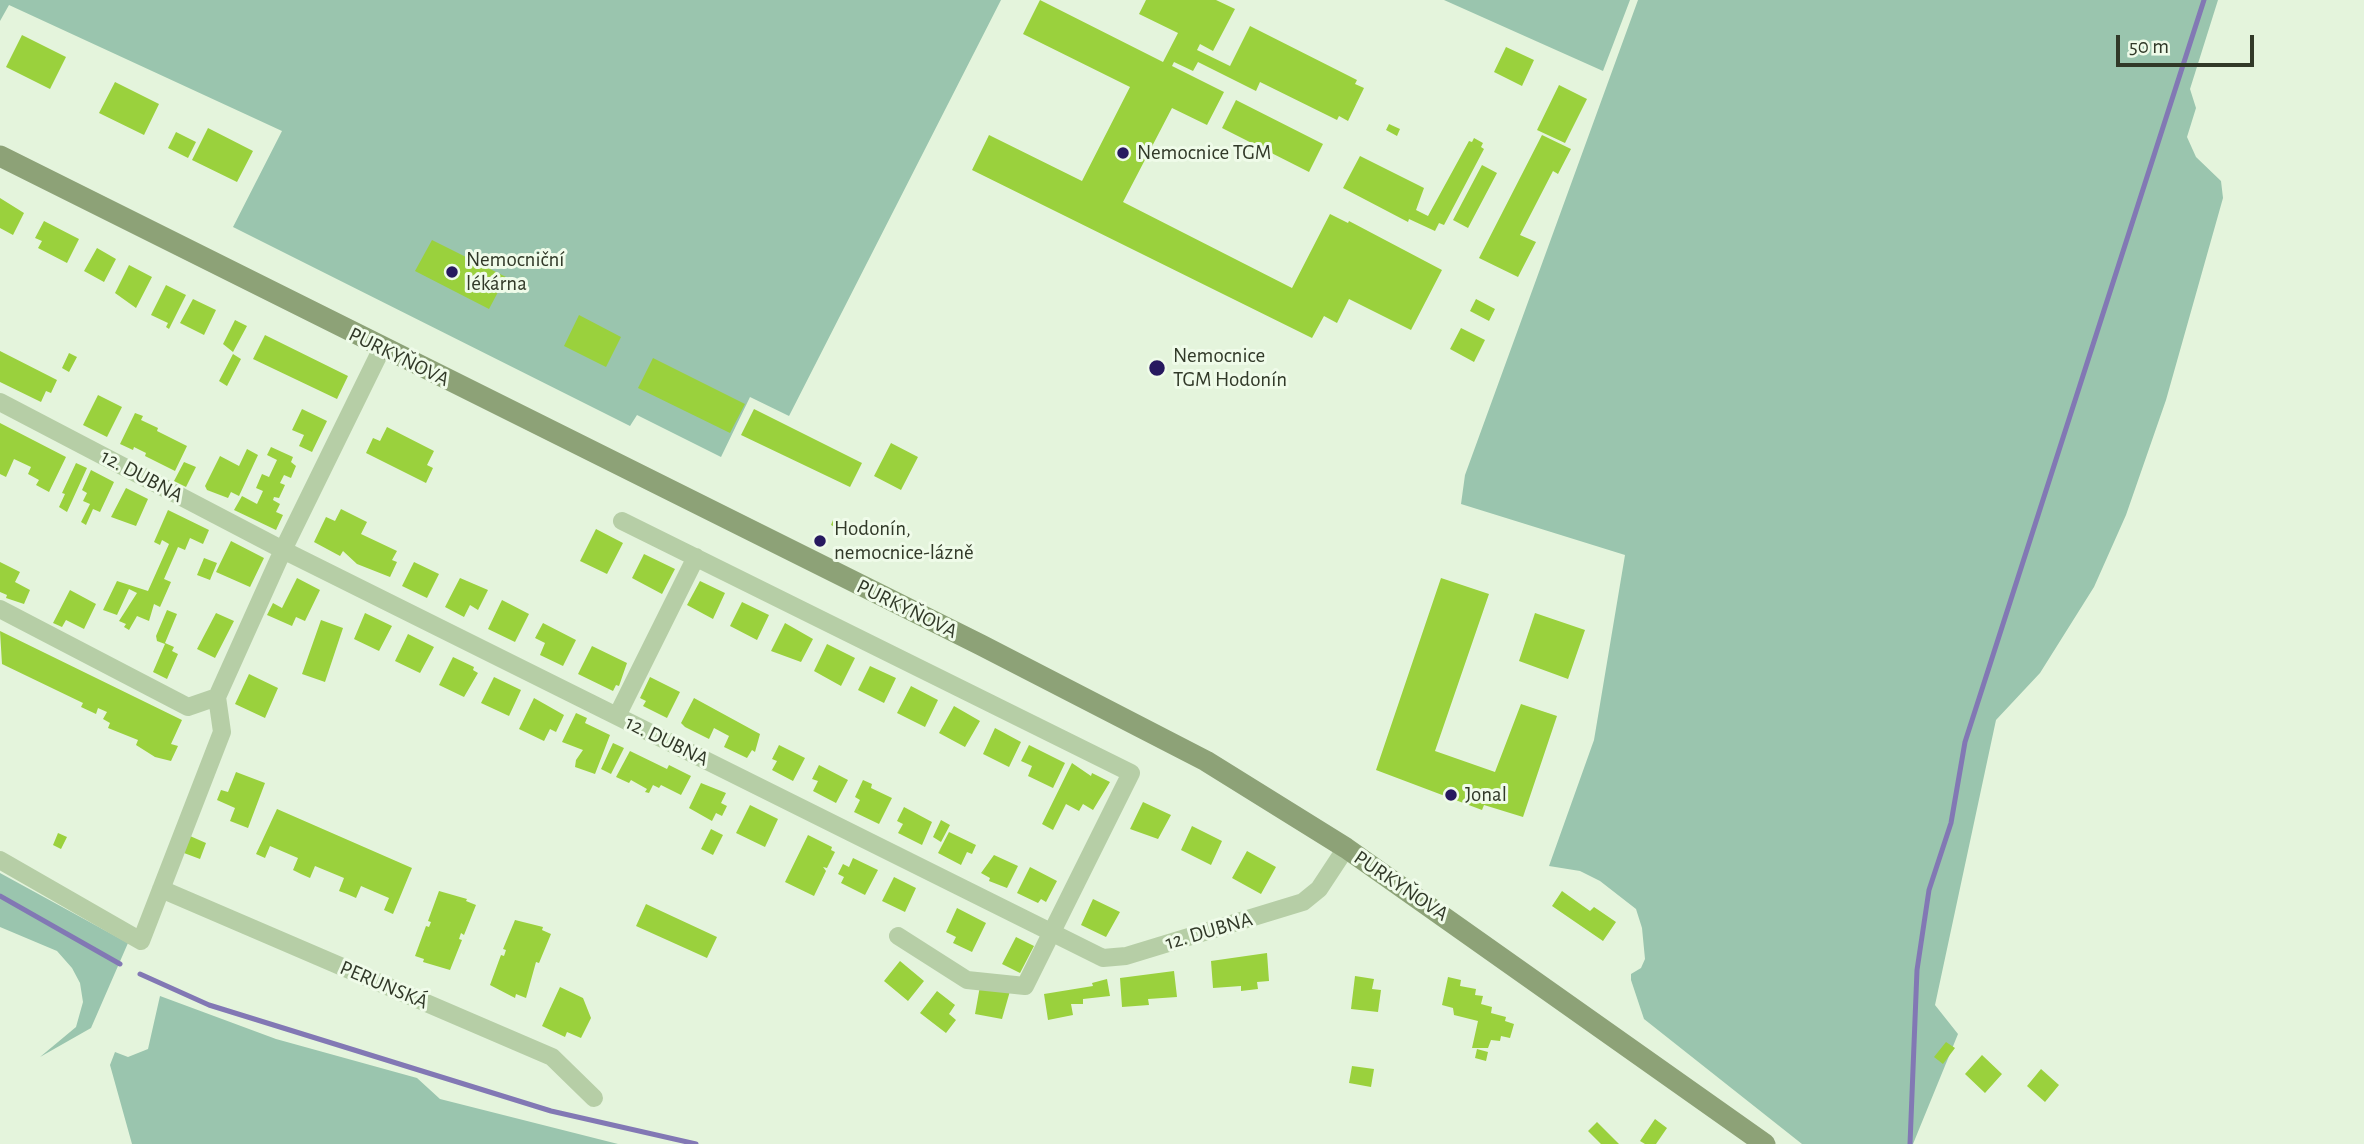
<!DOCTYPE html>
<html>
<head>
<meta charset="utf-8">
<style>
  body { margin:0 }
  #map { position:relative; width:2364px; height:1144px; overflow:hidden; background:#e4f4dc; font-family:"Alegreya Sans",sans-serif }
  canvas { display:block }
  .scale { position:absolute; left:2116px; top:35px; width:138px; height:32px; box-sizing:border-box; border:4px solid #313928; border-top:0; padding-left:9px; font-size:21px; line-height:24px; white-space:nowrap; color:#313928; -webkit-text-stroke:5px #effbe9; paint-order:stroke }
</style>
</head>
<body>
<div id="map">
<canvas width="2364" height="1144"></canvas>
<div class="scale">50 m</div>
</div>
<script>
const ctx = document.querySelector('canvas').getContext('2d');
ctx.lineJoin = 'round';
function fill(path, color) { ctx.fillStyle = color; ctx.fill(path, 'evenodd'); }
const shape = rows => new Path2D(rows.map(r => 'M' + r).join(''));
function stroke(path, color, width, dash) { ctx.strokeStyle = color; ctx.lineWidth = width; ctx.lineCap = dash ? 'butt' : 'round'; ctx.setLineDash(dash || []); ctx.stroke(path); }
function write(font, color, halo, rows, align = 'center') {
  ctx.font = font + ' "Alegreya Sans",sans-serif'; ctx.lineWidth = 6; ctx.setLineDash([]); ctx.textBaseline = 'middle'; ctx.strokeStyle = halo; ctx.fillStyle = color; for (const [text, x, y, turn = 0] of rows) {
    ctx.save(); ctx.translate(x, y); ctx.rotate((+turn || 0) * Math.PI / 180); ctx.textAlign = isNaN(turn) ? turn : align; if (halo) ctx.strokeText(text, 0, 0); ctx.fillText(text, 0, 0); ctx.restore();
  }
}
const green = shape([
  [0,0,1001,0,789,416,750,397,721,457,637,415,630,426,233,227,282,131,9,5,0,21],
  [1444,0,1630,0,1603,71],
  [1638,0,2218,0,2190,89,2196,108,2187,137,2196,157,2221,181,2223,198,2166,400,2126,515,2094,587,2040,673,1996,720,1935,1005,1958,1034,1913,1144,1802,1144,1644,1019,1631,980,1631,974,1641,968,1645,959,1642,928,1636,909,1600,881,1580,871,1549,866,1594,740,1625,555,1461,504,1465,475],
  [0,873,128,943,91,1028,40,1057,76,1027,83,1002,80,983,72,968,57,951,0,927],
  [160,996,276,1039,417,1078,440,1099,618,1144,132,1144,110,1065,115,1052,128,1057,148,1049]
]);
const stream = shape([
  [0,896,120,964],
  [140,974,209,1005,551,1111,696,1144],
  [1910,1144,1917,970,1929,890,1951,823,1965,742,2204,0]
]);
const building = shape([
  [1040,0,1163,62,1178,33,1139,14,1146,0,1216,0,1235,9,1213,51,1200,44,1197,50,1230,66,1250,26,1357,80,1355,84,1364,88,1348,121,1339,116,1337,120,1260,82,1256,91,1198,62,1193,71,1174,62,1172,66,1224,92,1207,125,1172,108,1123,202,1292,288,1330,214,1348,223,1349,221,1442,270,1411,330,1349,299,1337,323,1324,316,1312,338,972,170,989,135,1082,181,1130,87,1023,34],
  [22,35,66,57,50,89,6,67],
  [1506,47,1534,60,1522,86,1494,72],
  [115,82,159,104,144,135,99,113],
  [1559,85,1587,99,1565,143,1537,130],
  [1236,100,1323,144,1309,172,1222,128],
  [1389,124,1400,129,1397,136,1386,130],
  [208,128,253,151,237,182,192,160],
  [176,132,196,142,188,158,168,148],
  [1542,135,1571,149,1558,174,1553,171,1520,235,1536,242,1518,277,1479,258],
  [1474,138,1483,143,1481,147,1484,149,1444,225,1439,223,1435,231,1409,219,1408,222,1343,188,1360,156,1424,188,1416,210,1428,216,1469,141,1472,142],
  [1482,165,1497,173,1468,228,1453,220],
  [0,198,24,213,13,235,0,228],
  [44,221,79,239,67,263,38,248,42,241,35,238],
  [432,240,506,277,489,309,415,271],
  [97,248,116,259,104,282,84,271],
  [129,265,152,277,136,308,115,293],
  [166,285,186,295,169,329,166,327,168,323,151,315],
  [193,299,216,310,204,335,180,323],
  [1476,299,1495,309,1489,321,1470,311],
  [579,315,621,337,606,367,564,346],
  [235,320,247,326,233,352,223,344],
  [1461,328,1485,340,1474,362,1450,349],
  [265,335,348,376,337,399,253,359],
  [0,351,57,380,51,393,46,391,41,402,0,382],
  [69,353,77,357,69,372,62,368],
  [233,354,241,359,227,386,219,381],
  [653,358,745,404,730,433,638,388],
  [98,395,122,407,107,437,83,425],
  [302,409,327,421,312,452,299,446,304,435,292,430],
  [754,409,862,463,850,487,741,435],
  [135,413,143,416,141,420,158,428,157,431,187,446,175,471,145,456,146,453,134,447,133,450,120,444],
  [0,423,66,457,49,492,36,485,39,480,28,474,31,467,14,459,6,477,0,474],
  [387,427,434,451,427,465,433,468,426,483,366,453,373,438,380,441],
  [891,443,918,457,901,490,874,476],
  [271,447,293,457,291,462,296,466,291,478,284,475,280,483,285,485,279,498,274,497,273,500,280,504,276,512,283,515,276,530,234,510,242,496,257,504,263,491,256,488,262,474,269,477,277,460,267,455],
  [247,449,258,455,239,496,231,492,228,498,207,490,205,486,220,456,239,466],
  [184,462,196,467,186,487,174,481],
  [76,463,87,468,67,512,59,507,65,494,62,493],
  [91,470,114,482,100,512,93,509,86,525,81,522,90,504,83,501,87,493,82,490],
  [126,488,148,499,136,526,111,517],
  [341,509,367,522,361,534,397,551,392,560,397,562,390,577,357,564,343,551,340,556,314,542,326,517,335,521],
  [168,510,209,530,203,544,190,538,185,550,178,547,164,579,171,582,160,607,154,604,149,621,137,616,129,630,124,627,126,624,119,621,137,593,129,589,117,615,103,610,117,581,148,591,169,544,162,540,160,545,154,542],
  [833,520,852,530,850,535,831,525],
  [596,529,623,543,607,574,580,561],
  [231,541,264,558,250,587,216,572],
  [644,554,675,569,662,594,632,578],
  [204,558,217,563,210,580,197,575],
  [0,562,20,572,15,582,30,590,24,604,6,598,7,595,0,592],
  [414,562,439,574,427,598,402,586],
  [297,578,320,590,305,621,296,617,292,626,267,615,273,603,282,608],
  [460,578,488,590,478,610,470,605,464,617,445,607],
  [1441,578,1489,594,1435,751,1495,772,1521,704,1557,716,1523,817,1484,805,1482,810,1376,770],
  [700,581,725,593,713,619,687,605],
  [70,590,96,604,84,629,66,620,62,627,53,623],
  [502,600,529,614,515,642,488,629],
  [742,602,769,615,757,640,730,626],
  [167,610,177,614,165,643,174,647,172,651,178,654,167,679,153,672,165,644,157,641,156,636],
  [216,613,234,621,215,658,197,649],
  [365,613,392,626,379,651,354,639],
  [1535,613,1585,630,1568,679,1519,661],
  [321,620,343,628,325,682,302,674],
  [543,623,576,640,563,666,540,655,545,643,535,638],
  [785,623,813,639,801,662,771,651],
  [0,631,182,720,171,744,178,746,171,761,155,757,136,745,138,740,108,728,110,723,103,719,107,712,98,708,96,714,81,707,83,703,2,664],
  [408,634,434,647,420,673,395,661],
  [827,644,855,658,841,686,814,671],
  [592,646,627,663,619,686,616,685,613,691,578,674],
  [453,657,474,667,473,670,478,673,464,697,439,685],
  [870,666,896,678,884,703,858,690],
  [249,674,278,688,265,718,235,704],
  [494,677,521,690,509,716,481,703],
  [650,677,680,692,667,718,643,706,646,701,640,698],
  [911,686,938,700,925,727,897,713],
  [534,698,564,715,556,732,550,729,544,741,519,729],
  [694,698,760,734,755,752,752,750,747,758,724,747,729,736,714,728,709,739,685,727,681,723],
  [954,706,980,721,965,747,939,733],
  [576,713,587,718,585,723,610,735,595,774,575,767,576,760,583,750,562,742],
  [995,728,1021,742,1009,767,983,754],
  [613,743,624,748,611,774,601,769],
  [779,745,805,758,793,781,772,770,777,761,772,759],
  [1029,745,1065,763,1053,788,1028,776,1032,766,1021,761],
  [630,751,667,769,669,765,691,776,681,795,661,785,659,788,653,785,649,793,645,792,647,789,631,780,629,783,616,777],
  [1072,763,1091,776,1092,773,1110,782,1093,810,1083,804,1079,811,1066,804,1053,830,1042,824],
  [819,765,848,780,836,803,813,791,818,781,812,779],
  [236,772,265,783,248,828,230,821,235,808,217,800,221,790,228,792],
  [863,780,872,784,871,788,892,798,879,824,854,812,860,800,855,797],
  [701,783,726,793,721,803,727,806,722,816,716,813,712,821,689,808],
  [1143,802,1171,815,1158,839,1130,829],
  [750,805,778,819,765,847,736,833],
  [904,807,932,822,922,845,898,833,903,824,897,821],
  [277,809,412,868,393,914,384,910,389,898,361,886,356,898,347,894,339,891,344,878,315,866,310,878,301,874,293,870,298,858,270,846,265,858,256,854],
  [941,820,950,825,941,842,933,837],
  [1192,826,1222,841,1211,865,1181,850],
  [711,829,723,835,713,855,701,849],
  [949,832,976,845,972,854,967,852,961,865,938,853],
  [58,833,67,837,61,849,53,845],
  [808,835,832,847,831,850,835,852,827,868,823,867,826,871,814,896,785,882],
  [190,836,206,843,200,859,184,853],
  [1247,851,1276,867,1261,894,1232,878],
  [994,855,1018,866,1007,888,989,881,990,878,981,873],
  [853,858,878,870,865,895,841,883,844,877,838,874,843,864,849,867],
  [1030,867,1057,881,1046,902,1041,899,1038,903,1017,893],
  [894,877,916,888,905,912,882,901],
  [439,891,467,899,466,901,476,905,464,935,461,933,459,939,462,940,450,970,423,962,424,959,415,956,426,926,429,927,431,922,428,921],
  [1562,891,1590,911,1594,907,1616,922,1603,941,1552,906],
  [1093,899,1120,912,1106,937,1081,925],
  [646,904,717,937,707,958,636,926],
  [957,908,986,923,972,952,953,943,956,937,946,932],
  [515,920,543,927,542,930,551,934,539,963,536,962,526,998,516,994,515,998,490,985,501,955,504,956,506,950,503,949],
  [1016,937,1034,946,1020,973,1002,964],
  [1267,953,1269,981,1257,982,1258,989,1241,991,1241,986,1213,988,1211,961],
  [900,961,924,981,908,1001,884,981],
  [1174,971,1177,997,1148,999,1149,1005,1122,1007,1120,978],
  [1355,976,1374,979,1372,989,1381,990,1378,1012,1351,1009],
  [1448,977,1461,980,1460,986,1476,989,1475,995,1483,996,1481,1004,1492,1007,1491,1013,1506,1017,1505,1021,1514,1024,1510,1038,1501,1036,1500,1041,1491,1040,1488,1048,1472,1048,1478,1021,1454,1015,1453,1008,1442,1005],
  [1107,979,1110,996,1083,999,1083,1004,1071,1004,1073,1015,1048,1020,1044,994,1093,986,1092,983],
  [980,986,1010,991,1002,1019,975,1014],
  [560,987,583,998,591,1018,581,1038,567,1032,565,1037,542,1026],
  [937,991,955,1005,949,1014,956,1020,946,1033,920,1013],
  [1946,1042,1955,1048,1943,1064,1934,1057],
  [1477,1049,1488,1052,1486,1061,1475,1058],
  [1982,1055,2002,1074,1985,1093,1965,1074],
  [1352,1066,1374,1069,1371,1087,1349,1083],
  [2041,1069,2059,1085,2045,1102,2027,1086],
  [1655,1119,1667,1128,1656,1144,1645,1144,1640,1141],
  [1597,1122,1619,1144,1601,1144,1588,1131]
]);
const street = shape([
  [0,402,283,550,1103,958,1126,956,1303,902,1319,889,1346,848],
  [622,521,1131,773,1025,986,967,980,898,936],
  [0,609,188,707,217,697,222,732,141,941,0,860],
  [217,697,283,550,382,348],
  [617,716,696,557],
  [161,889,552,1057,594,1098]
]);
const secondary = shape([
  [0,156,981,645,1206,761,1346,848,1765,1144]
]);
const markers = [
  [1123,153,7,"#27195f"],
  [452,272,7,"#27195f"],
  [1157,368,9,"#27195f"],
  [820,541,7,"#27195f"],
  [1451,795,7,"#27195f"]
];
const poiNames = [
  ["Nemocnice TGM",1137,153],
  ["Nemocniční",466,260],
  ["lékárna",466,284],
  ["Nemocnice",1173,356],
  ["TGM Hodonín",1173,380],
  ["Hodonín,",834,529],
  ["nemocnice-lázně",834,553],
  ["Jonal",1465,795]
];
const streetNames = [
  ["PURKYŇOVA",399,357,26],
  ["12. DUBNA",142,476,28],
  ["PURKYŇOVA",907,609,26],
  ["12. DUBNA",667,741,26],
  ["PURKYŇOVA",1401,886,34],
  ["12. DUBNA",1209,931,-16],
  ["PERUNSKÁ",384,985,23]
];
fill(green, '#9ac5ae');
stroke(stream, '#8278b4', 5);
fill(building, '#9ad13d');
stroke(street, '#b6cea6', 18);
stroke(secondary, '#8da277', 21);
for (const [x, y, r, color] of markers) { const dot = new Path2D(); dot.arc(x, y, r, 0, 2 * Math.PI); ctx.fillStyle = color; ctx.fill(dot); stroke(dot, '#effbe9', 2.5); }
write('21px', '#313928', '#effbe9', poiNames, 'left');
write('21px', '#313928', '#effbe9', streetNames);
</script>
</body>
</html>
